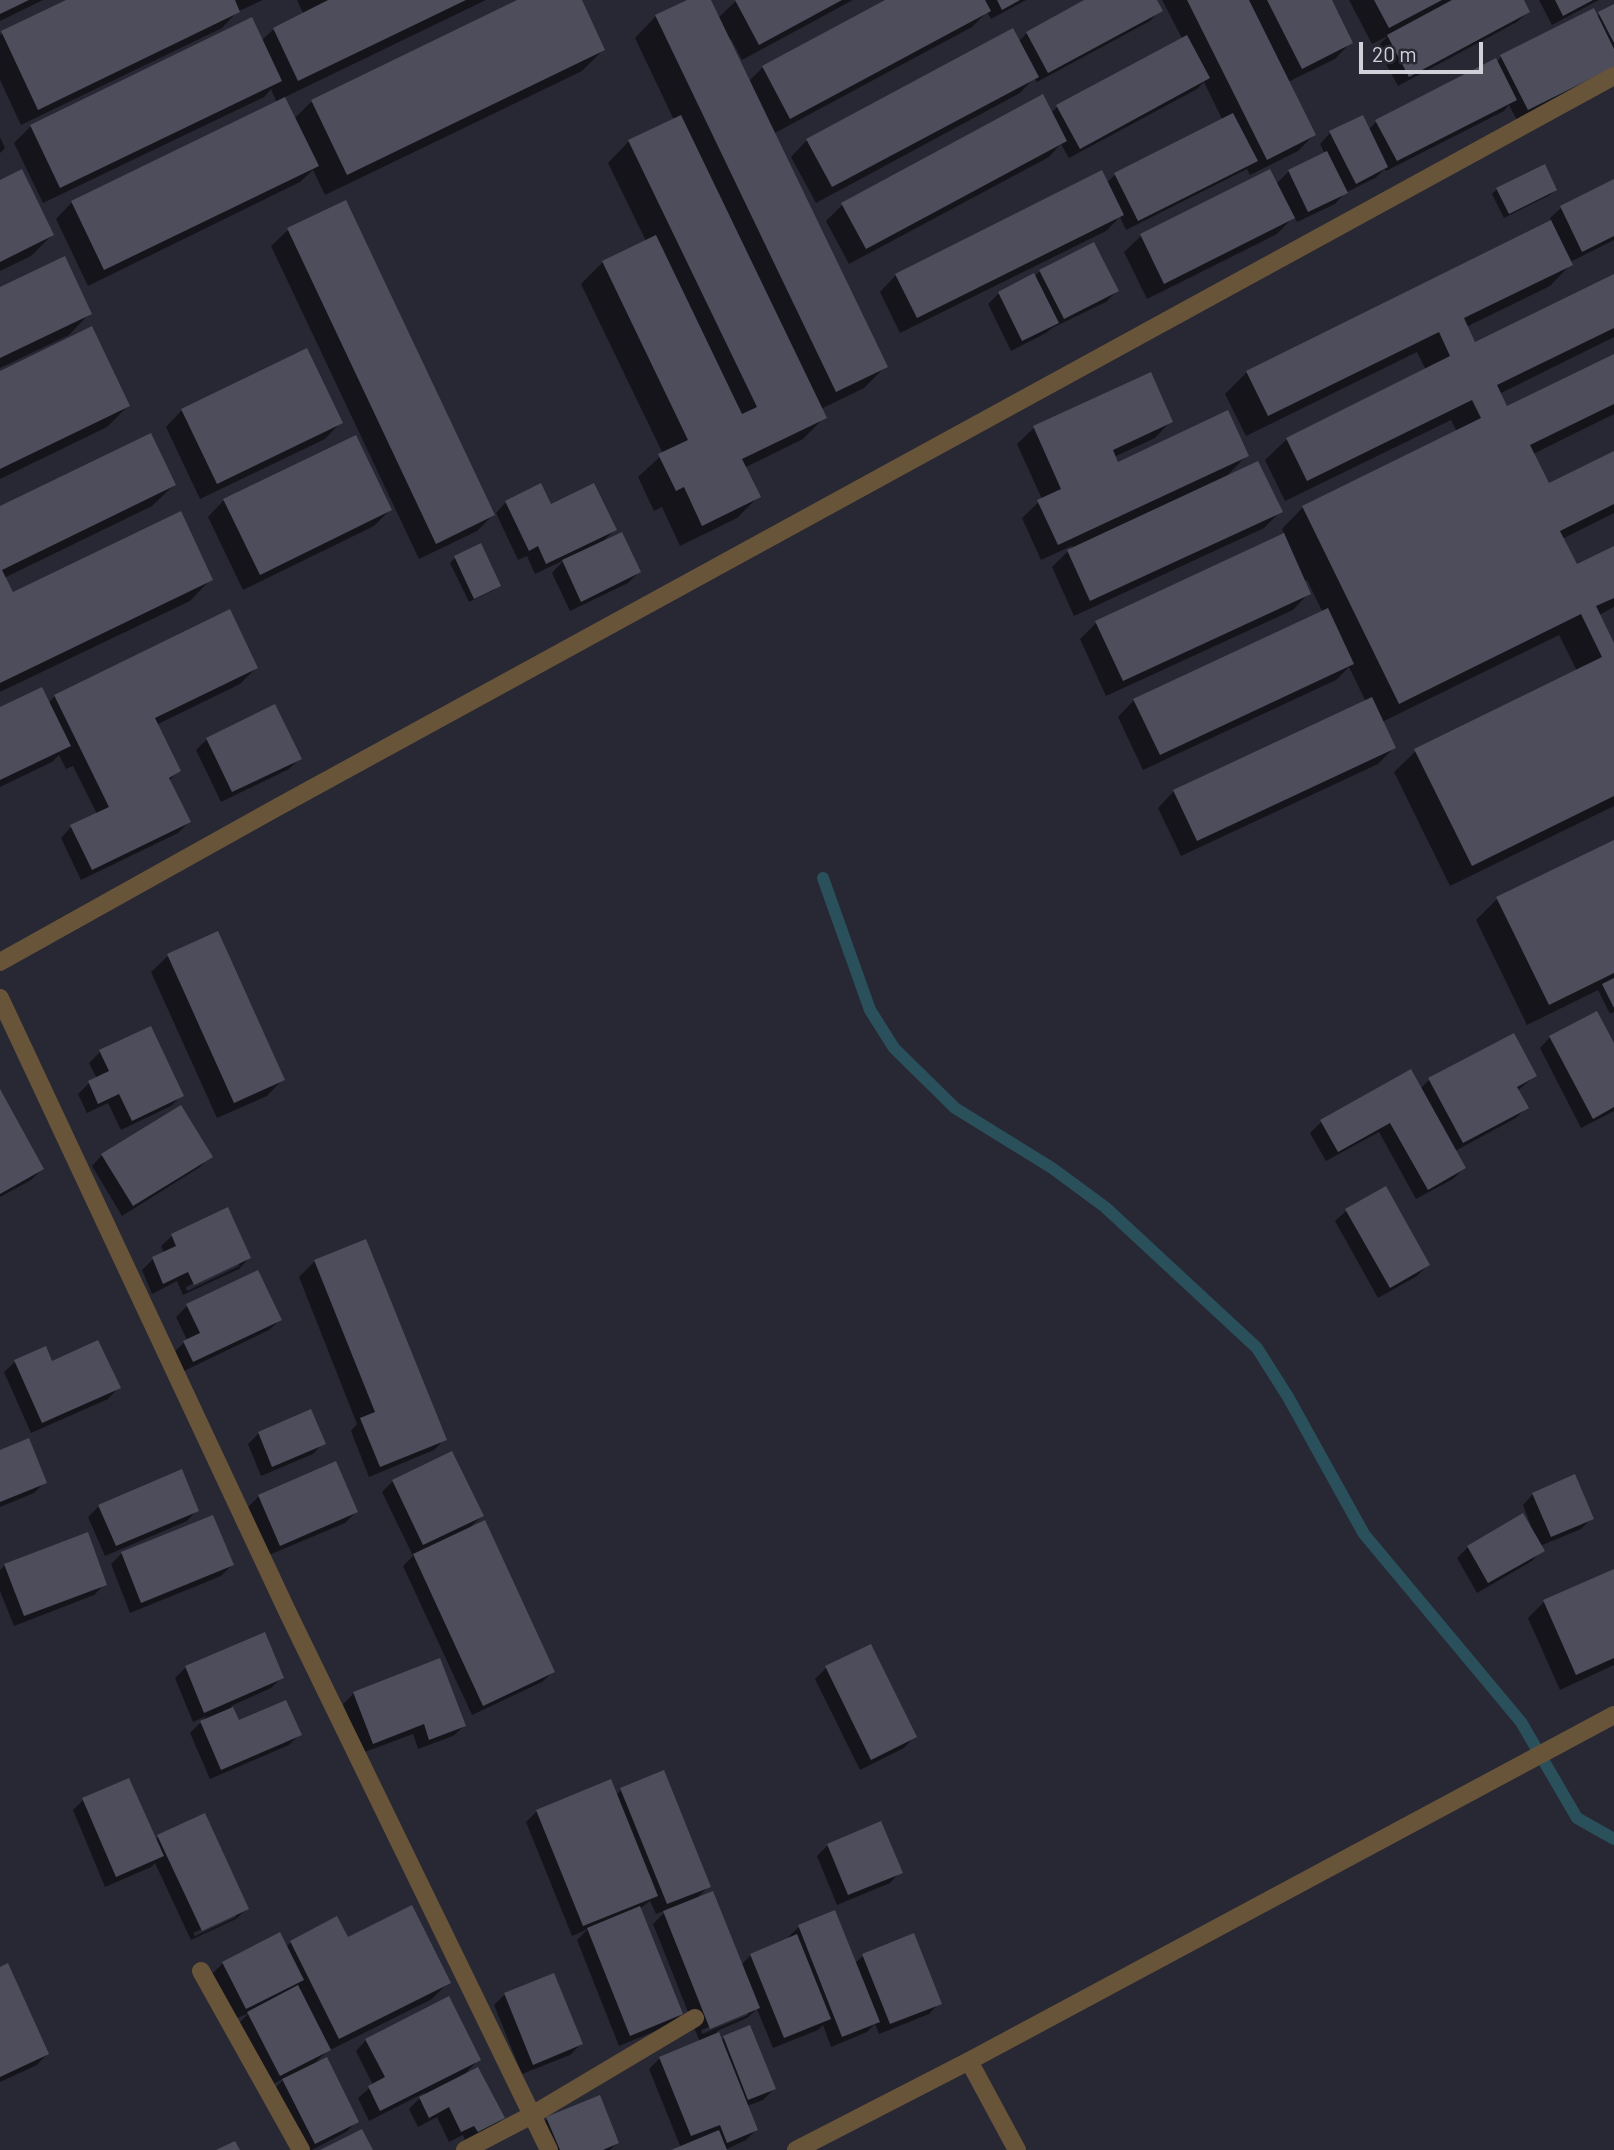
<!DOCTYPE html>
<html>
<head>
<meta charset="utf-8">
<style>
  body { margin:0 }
  #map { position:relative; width:1614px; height:2150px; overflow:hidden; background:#282734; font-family:Barlow,sans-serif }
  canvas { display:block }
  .scale { position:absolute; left:1359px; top:42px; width:124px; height:32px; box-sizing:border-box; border:4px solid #d1d1d9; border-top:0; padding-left:9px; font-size:21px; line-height:24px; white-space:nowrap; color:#d1d1d9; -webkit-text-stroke:5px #282734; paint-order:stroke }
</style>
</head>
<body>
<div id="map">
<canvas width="1614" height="2150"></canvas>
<div class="scale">20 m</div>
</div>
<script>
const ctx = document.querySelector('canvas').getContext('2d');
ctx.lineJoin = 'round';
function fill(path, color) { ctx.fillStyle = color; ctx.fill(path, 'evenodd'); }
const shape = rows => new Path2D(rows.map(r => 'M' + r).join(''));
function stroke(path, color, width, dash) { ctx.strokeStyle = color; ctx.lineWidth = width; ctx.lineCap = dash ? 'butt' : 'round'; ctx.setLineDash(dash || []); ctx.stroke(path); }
const shadow = shape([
  [0,0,43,0,0,21],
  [70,0,263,0,237,12,222,28,21,125,0,80,0,35],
  [297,0,486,0,283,98,294,119,312,101,521,0,580,0,603,50,582,71,325,195,313,170,300,182,88,286,56,219,72,202,277,103,271,89,264,97,43,203,14,143,31,126,261,41,274,29,304,15],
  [691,0,709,0,718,18,737,0,853,0,742,60,731,39,729,41,748,82,763,67,888,0,1026,0,991,19,987,12,972,27,773,134,885,367,864,388,821,409,825,417,803,439,744,468,758,497,737,518,680,546,662,507,654,511,638,477,663,454,581,284,603,262,646,241,608,163,629,141,674,120,635,38,656,16],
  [1088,0,1155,0,1160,10,1150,21,1037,82,1034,78,1020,93,816,203,791,157,807,140,1018,42,1027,33],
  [1162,0,1330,0,1351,42,1335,59,1288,82,1314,135,1298,151,1250,175,1247,169,1126,230,1120,217,1106,231,900,333,880,292,896,275,1106,183,1115,175,1223,121,1204,82,1197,89,1069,158,1061,144,1049,157,849,264,826,221,842,205,1042,97,1051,113,1057,107,1183,40],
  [1349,0,1522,0,1528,12,1517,22,1398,86,1377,47,1388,36,1372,44],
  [1539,0,1599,0,1552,25],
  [1614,6,1614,72,1517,120,1509,105,1504,111,1386,171,1385,169,1375,178,1345,193,1335,204,1297,222,1294,216,1277,234,1147,299,1124,252,1141,236,1270,171,1276,184,1289,171,1325,154,1320,144,1330,133,1368,130,1377,121,1496,63,1501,57,1596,17],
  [0,137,5,148,0,153],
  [1614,181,1614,240,1570,262,1571,264,1550,286,1466,327,1474,345,1614,276,1614,337,1499,394,1506,409,1614,356,1614,414,1533,454,1548,485,1614,453,1614,513,1562,539,1576,567,1614,548,1614,607,1599,615,1614,647,1614,806,1450,886,1394,772,1416,751,1577,671,1559,635,1382,722,1394,748,1378,764,1181,856,1158,808,1174,791,1366,702,1349,667,1336,680,1143,770,1118,717,1134,700,1323,613,1307,580,1304,581,1309,593,1293,610,1106,696,1080,639,1096,623,1285,535,1282,529,1303,507,1457,432,1451,420,1285,501,1265,460,1287,439,1426,370,1417,352,1246,436,1225,394,1247,372,1551,222,1550,218,1561,208],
  [0,182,52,235,31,256,0,271],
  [1497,189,1555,190,1550,195,1504,218,1492,194],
  [345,203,493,515,477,531,419,559,271,246,288,230],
  [1040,271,1117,291,1106,302,1052,328,1046,333,1011,351,988,304,999,293,1034,277],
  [0,289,90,313,69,335,0,368],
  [0,373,128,406,107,427,0,479],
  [1150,374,1171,421,1155,438,1114,457,1117,464,1247,455,1225,478,1280,512,1264,528,1074,616,1052,567,1074,545,1041,560,1022,518,1042,499,1017,444,1034,428],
  [182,410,341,422,325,439,200,499,166,427],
  [174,485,152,506,4,578,12,594,211,579,190,601,0,692,0,508],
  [224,500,390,510,374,526,243,590,208,517],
  [506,502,550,506,615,530,601,543,639,572,628,583,570,611,552,573,564,560,535,574,527,556,518,560,496,513],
  [455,558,499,585,494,590,469,602,450,563],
  [256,668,240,684,156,725,179,771,168,781,189,822,178,833,81,880,61,838,71,827,97,814,73,766,66,769,59,755,52,762,0,787,0,709,48,703,55,696],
  [207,739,300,758,289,769,221,802,196,750],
  [1614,842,1614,1012,1610,1014,1598,990,1527,1025,1476,920,1497,899],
  [218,933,283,1079,267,1096,217,1118,151,972,168,956],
  [150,1028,182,1095,171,1106,121,1130,108,1103,87,1113,78,1094,89,1083,97,1079,89,1063,100,1052],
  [1550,1037,1614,1047,1614,1111,1581,1128,1540,1048],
  [1535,1076,1517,1091,1527,1107,1516,1118,1455,1151,1464,1168,1453,1179,1416,1199,1379,1132,1326,1161,1310,1133,1321,1122,1420,1089,1429,1080],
  [0,1093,42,1169,31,1180,0,1197],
  [102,1155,211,1156,200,1167,122,1216,92,1166],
  [1346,1211,1428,1265,1417,1276,1378,1298,1335,1221],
  [172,1236,249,1258,239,1269,183,1295,177,1281,152,1294,142,1270,153,1259,164,1253,161,1246],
  [239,1262,239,1266,187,1291,186,1287],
  [315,1261,445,1439,434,1450,369,1477,351,1431,357,1424,299,1277],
  [187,1306,280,1320,269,1330,182,1372,173,1353,187,1340,176,1317],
  [15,1362,52,1363,118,1388,108,1399,31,1433,4,1372],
  [259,1433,323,1443,313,1454,261,1476,248,1444],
  [0,1452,45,1482,34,1493,0,1507],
  [393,1481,482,1516,469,1528,553,1672,542,1682,472,1715,403,1566,413,1556,382,1492],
  [1533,1494,1592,1518,1581,1529,1540,1546,1542,1550,1532,1561,1477,1593,1457,1558,1468,1547,1531,1526,1523,1505],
  [259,1496,356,1512,345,1523,269,1555,248,1507],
  [99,1506,197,1510,187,1521,105,1556,88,1517],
  [122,1553,232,1565,221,1576,130,1613,111,1564],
  [5,1565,105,1584,94,1595,14,1626,0,1591,0,1570],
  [1614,1570,1614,1665,1560,1690,1528,1618,1544,1602],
  [870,1647,914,1737,904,1748,860,1770,815,1679,826,1668],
  [186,1667,282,1677,271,1688,231,1706,238,1723,299,1735,289,1745,210,1779,190,1733,207,1716,193,1722,175,1678],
  [354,1693,464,1726,453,1736,418,1749,413,1734,362,1753,343,1704],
  [621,1790,709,1886,694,1901,741,1965,751,1955,789,1940,788,1937,799,1927,834,1912,855,1963,863,1956,913,1935,939,2003,929,2014,879,2034,875,2024,867,2032,831,2047,823,2025,818,2030,773,2048,757,2009,747,2018,717,2031,721,2041,724,2038,774,2089,763,2100,747,2106,756,2130,746,2140,725,2150,675,2150,681,2148,649,2069,660,2058,700,2042,653,1924,667,1910,656,1914,650,1901,639,1909,681,2014,670,2025,619,2046,577,1940,588,1929,572,1936,526,1822,537,1811,616,1795],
  [748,2011,748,2015,702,2034,701,2030],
  [83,1800,155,1840,158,1837,247,1908,236,1919,191,1940,155,1863,151,1867,105,1887,73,1810],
  [236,1913,236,1917,195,1936,193,1933],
  [828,1845,900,1872,890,1883,837,1905,817,1856],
  [347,1940,449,1982,432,1999,326,2052,314,2064,357,2121,346,2132,312,2150,302,2150,272,2091,285,2078,269,2086,238,2024,249,2013,235,2019,212,1974,223,1963,286,1947,291,1942],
  [0,1969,47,2054,37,2065,0,2082],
  [505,1994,581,2044,570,2055,522,2074,494,2005],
  [366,2040,479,2059,463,2076,503,2118,492,2129,466,2142,463,2135,449,2142,437,2117,418,2127,409,2109,426,2092,369,2121,358,2098,373,2085,356,2051],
  [547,2119,617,2143,610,2150,545,2150,537,2129]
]);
const stream = shape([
  [823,878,870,1010,894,1048,955,1108,1052,1168,1105,1207,1257,1348,1288,1397,1364,1534,1521,1722,1577,1818,1614,1839]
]);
const building = shape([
  [0,0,29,0,0,14],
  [66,0,235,0,240,12,38,110,1,31],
  [328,0,466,0,298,81,273,28],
  [517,0,582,0,605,50,347,175,311,100],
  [687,0,711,0,888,367,836,392,655,15],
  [735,0,842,0,759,45],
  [885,0,985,0,991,11,790,119,762,66],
  [997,0,1020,0,1002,10],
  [1084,0,1157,0,1163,11,1048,73,1026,32],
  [1187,0,1249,0,1316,135,1267,160],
  [1267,0,1332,0,1353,43,1302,69],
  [1374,0,1442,0,1389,28],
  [1452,0,1524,0,1530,12,1409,77,1387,35],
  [1555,0,1593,0,1563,16],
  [1614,4,1614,43,1598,12],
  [1594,8,1614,49,1614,67,1528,110,1500,55],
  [252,17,282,81,60,188,30,125],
  [1013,28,1039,77,832,187,806,139],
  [1187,35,1210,78,1080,149,1056,105],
  [1496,58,1517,100,1397,161,1375,120],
  [1043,94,1067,141,866,249,841,203],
  [285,97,319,166,104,270,71,201],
  [1233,113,1258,161,1138,221,1114,173],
  [681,115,827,418,742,459,761,497,702,526,684,487,676,491,658,454,688,440,602,261,656,235,742,414,757,407,628,140],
  [1363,115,1388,167,1356,184,1329,131],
  [1327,151,1348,193,1308,212,1288,170],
  [1545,164,1557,190,1509,214,1496,188],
  [22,169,54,235,0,262,0,180],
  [1270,169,1295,218,1164,284,1140,234],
  [1102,170,1124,215,917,318,895,274],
  [1614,179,1614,236,1582,252,1560,206],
  [346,200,495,515,436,544,287,228],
  [1551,220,1573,265,1464,318,1475,342,1614,274,1614,328,1497,385,1507,406,1614,354,1614,404,1530,445,1549,483,1614,451,1614,504,1560,531,1577,564,1614,546,1614,598,1596,606,1614,643,1614,796,1472,866,1414,749,1602,657,1581,614,1399,704,1302,506,1481,418,1472,400,1307,481,1286,438,1450,356,1439,332,1268,416,1246,371],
  [1094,242,1119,291,1064,319,1039,270],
  [65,256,92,314,0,358,0,287],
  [1034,273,1059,323,1022,341,998,292],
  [92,326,130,406,0,469,0,371],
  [307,348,343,423,217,484,181,409],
  [1151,372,1173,422,1113,450,1118,462,1228,410,1249,456,1058,545,1037,500,1061,489,1033,426],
  [151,433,176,485,2,570,13,592,181,511,213,580,0,683,0,506],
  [356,435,392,510,260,575,223,499],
  [1258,461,1283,512,1090,601,1067,550],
  [541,483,551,504,594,483,617,530,546,564,538,546,529,551,505,501],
  [622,532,641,572,581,602,562,560],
  [1284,533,1311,594,1123,681,1095,621],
  [481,543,501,586,474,599,454,556],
  [1328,608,1354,664,1160,755,1133,699],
  [230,609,258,668,155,718,181,771,169,778,191,822,92,870,70,825,109,807,54,695],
  [42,687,71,746,0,780,0,707],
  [1372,697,1396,748,1197,841,1173,790],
  [275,704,302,759,232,792,206,738],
  [1614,840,1614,973,1549,1005,1496,897],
  [218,931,285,1080,234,1103,167,954],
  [1614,978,1614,1008,1602,984],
  [1597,1011,1614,1043,1614,1107,1593,1119,1549,1036],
  [151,1026,184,1096,132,1121,119,1094,98,1104,88,1081,109,1071,99,1050],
  [1514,1033,1537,1076,1517,1087,1529,1108,1463,1143,1428,1078],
  [1411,1069,1466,1168,1428,1190,1390,1123,1338,1152,1320,1120],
  [0,1089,44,1169,0,1194],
  [181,1105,213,1157,133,1206,101,1154],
  [1386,1186,1430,1265,1390,1288,1345,1209],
  [228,1207,251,1258,194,1285,188,1272,163,1284,152,1257,176,1246,171,1234],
  [366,1239,447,1440,380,1467,360,1418,375,1412,314,1260],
  [258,1270,282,1320,193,1362,183,1341,200,1333,186,1304],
  [98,1340,121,1388,42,1423,14,1360,46,1346,52,1361],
  [311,1409,326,1444,272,1467,258,1432],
  [29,1438,47,1483,0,1502,0,1450],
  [452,1451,484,1516,423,1545,392,1480],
  [336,1461,358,1512,280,1546,258,1495],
  [182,1469,199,1511,116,1546,98,1505],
  [1575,1474,1594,1519,1551,1537,1532,1493],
  [1523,1513,1545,1551,1488,1583,1467,1546],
  [213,1515,234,1565,141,1603,121,1552],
  [485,1520,555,1672,483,1706,413,1554],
  [88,1532,107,1585,24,1616,4,1564],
  [1614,1569,1614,1658,1576,1675,1543,1600],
  [265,1632,284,1678,204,1713,185,1666],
  [871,1644,917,1737,871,1760,825,1666],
  [440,1658,466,1726,429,1740,424,1724,373,1744,353,1692],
  [286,1700,302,1735,221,1770,200,1721,233,1707,239,1720],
  [664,1770,711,1887,667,1904,620,1788],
  [129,1778,164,1856,116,1877,82,1798],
  [611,1779,658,1896,583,1926,536,1810],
  [205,1813,249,1909,202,1931,157,1835],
  [881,1821,903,1873,848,1895,827,1844],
  [713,1891,760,2008,710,2029,663,1911],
  [412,1905,451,1983,339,2039,290,1941,337,1916,348,1937],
  [640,1906,683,2014,630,2036,587,1928],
  [835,1910,880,2022,842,2037,798,1925],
  [280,1932,304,1980,246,2009,222,1962],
  [914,1933,942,2004,890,2024,862,1954],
  [797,1934,831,2019,784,2038,750,1954],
  [8,1963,49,2054,0,2077,0,1967],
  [554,1973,583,2044,533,2065,504,1993],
  [298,1985,331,2050,280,2076,247,2012],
  [449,1996,481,2060,380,2111,368,2086,385,2077,365,2039],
  [750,2025,776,2089,748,2100,723,2036],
  [719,2032,758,2130,727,2143,720,2125,691,2136,659,2057],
  [327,2057,359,2122,315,2144,282,2079],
  [478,2067,505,2118,478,2132,474,2126,461,2132,449,2107,429,2118,419,2097],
  [600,2095,619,2143,603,2150,560,2150,546,2117],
  [362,2129,373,2150,320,2150],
  [719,2130,727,2150,671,2150],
  [235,2141,240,2150,216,2150]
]);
const minor = shape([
  [0,962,276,808,1614,76],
  [0,998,288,1613,549,2150],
  [201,1971,301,2150],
  [969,2061,1017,2150],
  [465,2150,532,2115,695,2018],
  [796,2150,969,2061,1614,1715]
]);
fill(shadow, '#0007');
stroke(stream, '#2a505b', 12);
fill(building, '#4e4d5c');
stroke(minor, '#685539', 18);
</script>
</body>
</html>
